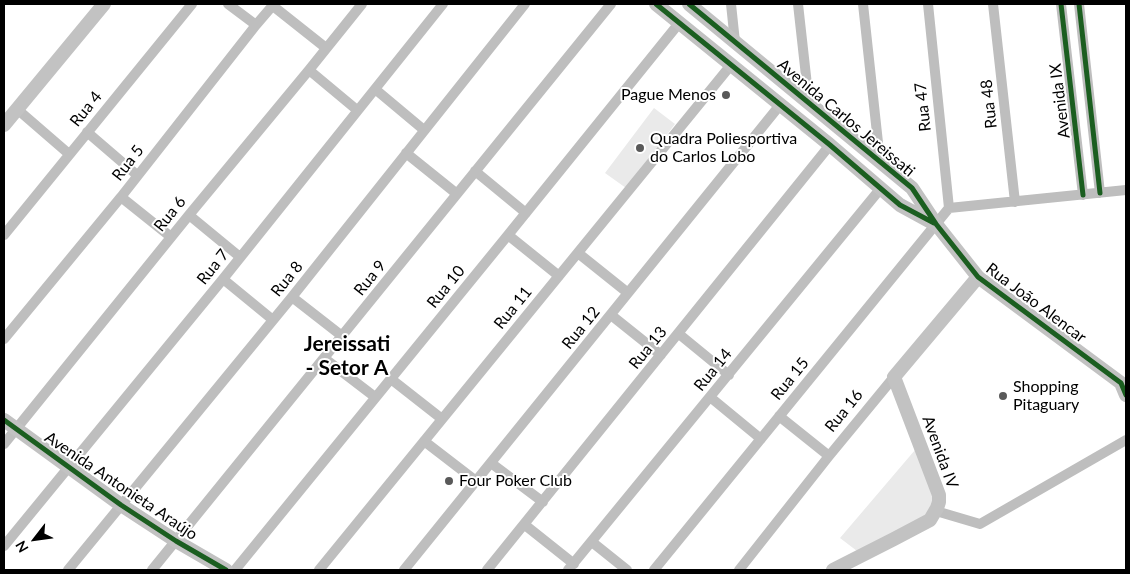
<!DOCTYPE html>
<html>
<head>
<meta charset="utf-8">
<style>
  body { margin:0 }
  #map { position:relative; width:1130px; height:574px; overflow:hidden; background:#fff; font-family:Lato,sans-serif }
  canvas { display:block }
  .frame { position:absolute; inset:0; border:5px solid #000; pointer-events:none }
  .north { position:absolute; left:10px; top:514px; width:50px; height:50px; -webkit-text-stroke:4px #fff; paint-order:stroke; rotate:240deg; font-size:14px; font-weight:700; line-height:20px; text-align:center; color:#000 }
  .north::after { content:''; display:block; margin:auto; width:18px; height:22px; background:#000; clip-path:polygon(50% 0,100% 100%,50% 72%,0 100%) }
</style>
</head>
<body>
<div id="map">
<canvas width="1130" height="574"></canvas>
<div class="frame"></div>
<div class="north">N</div>
</div>
<script>
const ctx = document.querySelector('canvas').getContext('2d');
ctx.lineJoin = 'round';
function fill(path, color) { ctx.fillStyle = color; ctx.fill(path, 'evenodd'); }
const shape = rows => new Path2D(rows.map(r => 'M' + r).join(''));
function stroke(path, color, width, dash) { ctx.strokeStyle = color; ctx.lineWidth = width; ctx.lineCap = dash ? 'butt' : 'round'; ctx.setLineDash(dash || []); ctx.stroke(path); }
function write(font, color, halo, rows, align = 'center') {
  ctx.font = font + ' Lato,sans-serif'; ctx.lineWidth = 4; ctx.setLineDash([]); ctx.textBaseline = 'middle'; ctx.strokeStyle = halo; ctx.fillStyle = color; for (const [text, x, y, turn = 0] of rows) {
    ctx.save(); ctx.translate(x, y); ctx.rotate((+turn || 0) * Math.PI / 180); ctx.textAlign = isNaN(turn) ? turn : align; if (halo) ctx.strokeText(text, 0, 0); ctx.fillText(text, 0, 0); ctx.restore();
  }
}
const green = shape([
  [654,108,675,124,626,188,605,173],
  [915,450,933,494,934,502,927,516,857,551,840,538]
]);
const street = shape([
  [228,4,256,25],
  [731,4,735,42],
  [798,4,809,103],
  [863,4,880,161],
  [928,4,949,208],
  [993,4,1015,202],
  [1061,4,1083,195],
  [1079,4,1100,193],
  [273,6,326,48],
  [309,70,357,110],
  [375,89,424,130],
  [17,109,69,154],
  [87,132,137,175],
  [406,153,457,194],
  [475,171,526,213],
  [121,197,171,237],
  [949,208,1126,190],
  [189,215,240,257],
  [4,235,192,4],
  [508,235,559,276],
  [578,253,628,293],
  [223,279,273,320],
  [292,297,342,336],
  [611,315,661,355],
  [679,334,729,375],
  [4,339,121,197,256,25,274,4],
  [324,358,375,397],
  [391,379,442,419],
  [710,397,761,439],
  [779,416,829,456],
  [424,441,476,481],
  [4,444,189,215,309,70,362,4],
  [491,463,543,502],
  [936,511,980,524,1126,440],
  [525,525,574,564],
  [592,542,627,570],
  [4,546,223,279,443,4],
  [68,570,292,297,525,4],
  [152,570,611,4],
  [235,570,508,235,680,22],
  [319,570,731,65],
  [404,570,780,105],
  [487,570,830,145],
  [568,570,881,188],
  [654,570,949,208],
  [739,570,829,456,894,377]
]);
const secondary = shape([
  [656,4,830,145,900,205,933,223],
  [689,4,912,188,936,224,978,277,1121,383,1126,395],
  [4,125,104,4],
  [4,420,121,505,176,541,226,570],
  [833,570,894,539,930,520,937,508,939,502,939,495,894,377,978,277]
]);
const cycleway = shape([
  [656,4,830,145,900,205,934,223],
  [689,4,912,188,936,224,978,277,1121,383,1126,395],
  [1061,4,1083,195],
  [1079,4,1100,193],
  [4,420,121,505,176,541,226,570]
]);
const markers = [
  [726,95,5,"#595959"],
  [640,148,5,"#595959"],
  [1003,396,5,"#595959"],
  [449,481,5,"#595959"]
];
const poiNames = [
  ["Pague Menos",716,95,"right"],
  ["Quadra Poliesportiva",650,139],
  ["do Carlos Lobo",650,157],
  ["Shopping",1013,387],
  ["Pitaguary",1013,405],
  ["Four Poker Club",459,481]
];
const streetNames = [
  ["Avenida IX",1060,101,-97],
  ["Rua 48",989,104,-96],
  ["Rua 47",923,107,-96],
  ["Rua 4",86,109,-51],
  ["Avenida Carlos Jereissati",846,118,40],
  ["Rua 5",128,163,-52],
  ["Rua 6",170,214,-51],
  ["Rua 7",213,267,-51],
  ["Rua 9",370,278,-51],
  ["Rua 8",287,279,-51],
  ["Rua 10",446,287,-51],
  ["Rua João Alencar",1036,303,37],
  ["Rua 11",513,308,-51],
  ["Rua 12",581,328,-51],
  ["Rua 13",648,348,-51],
  ["Rua 14",713,370,-51],
  ["Rua 15",790,379,-51],
  ["Rua 16",844,411,-51],
  ["Avenida IV",940,452,70],
  ["Avenida Antonieta Araújo",121,486,34]
];
const districtNames = [
  ["Jereissati",347,344],
  ["- Setor A",347,368]
];
fill(green, '#eaeaea');
stroke(street, '#bebebe', 10);
stroke(secondary, '#c2c2c2', 14);
stroke(cycleway, '#1b5e20', 5);
for (const [x, y, r, color] of markers) { const dot = new Path2D(); dot.arc(x, y, r, 0, 2 * Math.PI); ctx.fillStyle = color; ctx.fill(dot); stroke(dot, '#fff', 2); }
write('16px', '#000', '#fff', poiNames, 'left');
write('16px', '#000', '#fff', streetNames);
write('bold 21px', '#000', '#fff', districtNames);
</script>
</body>
</html>
